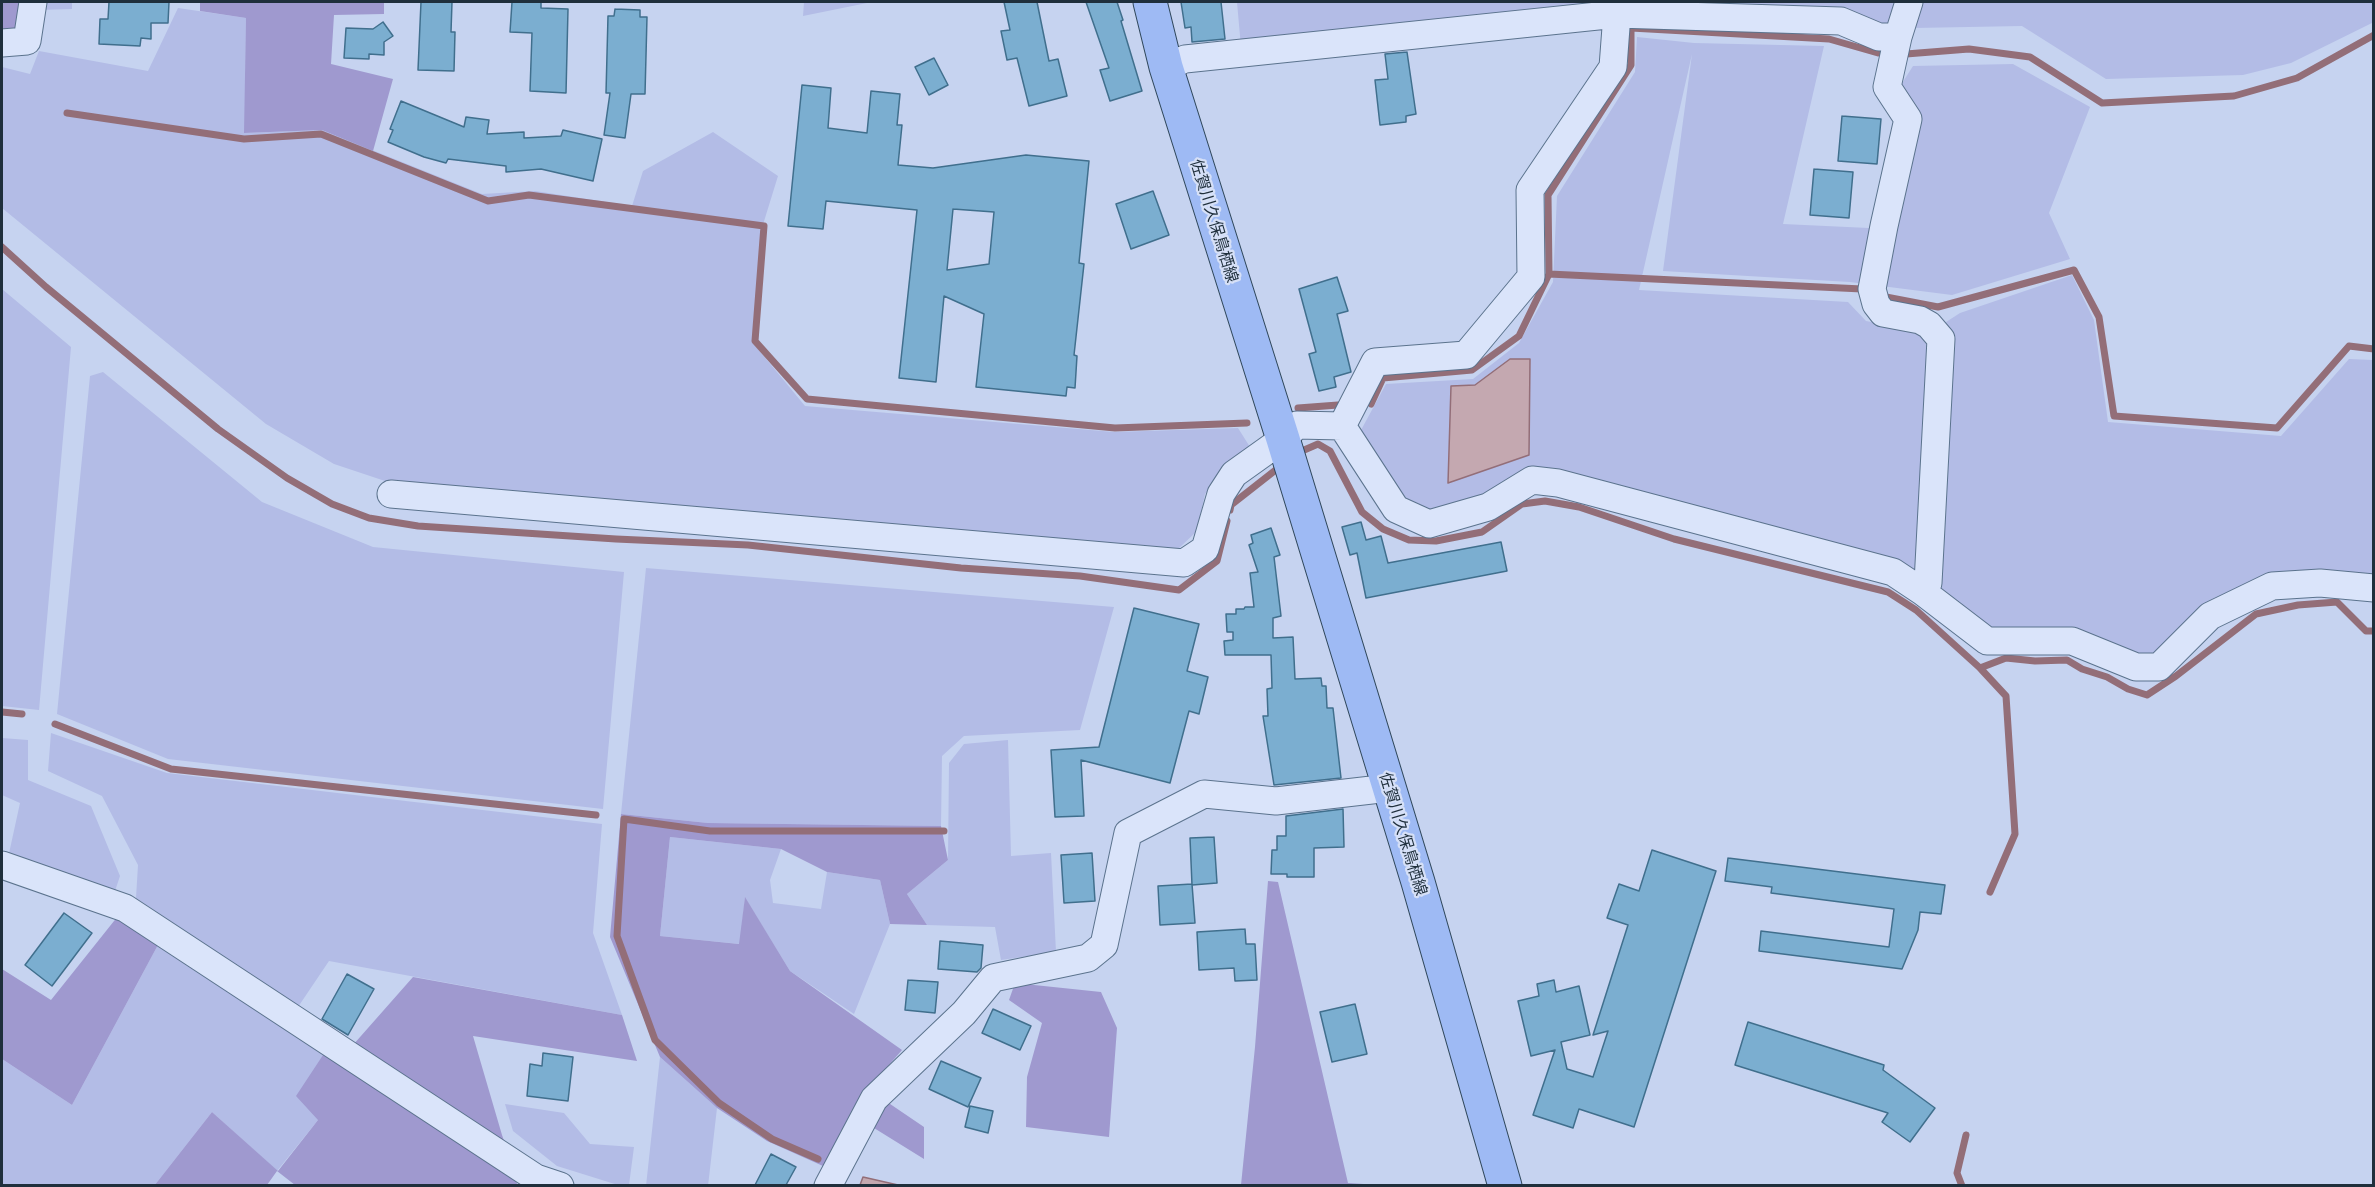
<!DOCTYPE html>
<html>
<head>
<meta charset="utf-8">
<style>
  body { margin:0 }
  #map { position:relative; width:2375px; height:1187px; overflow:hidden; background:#c6d3f0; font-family:"Playfair Display",serif }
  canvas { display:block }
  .frame { position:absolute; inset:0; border:3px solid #1f2f3c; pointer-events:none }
</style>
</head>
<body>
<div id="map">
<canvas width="2375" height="1187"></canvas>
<div class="frame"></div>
</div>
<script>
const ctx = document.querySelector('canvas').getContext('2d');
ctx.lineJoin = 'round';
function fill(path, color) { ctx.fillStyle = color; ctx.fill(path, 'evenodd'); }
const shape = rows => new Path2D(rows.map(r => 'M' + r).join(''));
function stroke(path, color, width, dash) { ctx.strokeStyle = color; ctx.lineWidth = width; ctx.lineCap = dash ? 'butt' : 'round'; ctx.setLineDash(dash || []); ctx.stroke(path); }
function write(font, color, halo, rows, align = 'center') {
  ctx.font = font + ' "Playfair Display","Noto Sans JP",serif'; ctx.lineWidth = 4.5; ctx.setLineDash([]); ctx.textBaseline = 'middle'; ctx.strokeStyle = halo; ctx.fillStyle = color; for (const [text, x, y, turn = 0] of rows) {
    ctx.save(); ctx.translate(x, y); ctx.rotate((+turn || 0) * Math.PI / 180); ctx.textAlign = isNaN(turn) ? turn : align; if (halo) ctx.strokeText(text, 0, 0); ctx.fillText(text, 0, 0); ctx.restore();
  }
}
const farmland = shape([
  [40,2,72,2,72,9,38,10],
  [804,2,872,2,803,16],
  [1237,2,1607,2,1241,47],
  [1641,2,2373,2,2374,22,2291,63,2243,75,2106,79,2022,26,1914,28],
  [178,8,246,18,245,133,322,130,482,194,535,191,632,206,643,171,713,132,778,176,761,231,753,343,805,406,1114,432,1238,428,1250,447,1205,494,1197,531,1177,550,412,490,334,464,266,424,2,208,2,67,30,74,39,51,148,71],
  [1637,37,1694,43,1824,46,1783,224,1890,229,1899,88,1913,66,2013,64,2090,107,2049,213,2070,259,1952,295,1850,282,1663,271,1692,54,1639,290,1848,302,1866,321,1929,333,1960,313,2072,275,2094,320,2108,422,2281,436,2349,359,2373,360,2373,578,2322,570,2263,579,2159,652,2136,655,1985,630,1944,595,1549,473,1479,497,1429,511,1399,498,1360,432,1386,384,1473,379,1519,343,1553,282,1557,196,1635,72],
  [2,289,71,347,39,710,2,706],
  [103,372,262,502,373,547,624,572,603,809,168,759,57,714,90,376],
  [646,568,1114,607,1080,730,964,736,942,756,941,826,708,823,621,814],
  [51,733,167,773,602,824,593,933,622,1015,329,961,298,1007,136,898,138,865,102,796,48,771],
  [2,738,28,740,28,780,91,806,120,876,114,894,8,858,20,803,2,795],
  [1008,740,1011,856,1051,853,1056,952,1001,960,995,927,927,925,907,894,948,860,949,763,964,744],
  [670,837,781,849,770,880,773,903,821,909,827,872,880,880,890,924,854,1014,790,971,745,898,740,944,660,936],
  [159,943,327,1049,318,1120,277,1171,212,1112,154,1186,2,1185,2,1059,72,1105],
  [660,1057,717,1108,708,1186,646,1186],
  [505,1104,564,1113,590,1144,634,1147,629,1185,618,1185,557,1166,513,1131]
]);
const green = shape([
  [2,2,26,2,22,34,2,29],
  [200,2,384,2,384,14,334,15,331,64,393,79,373,151,322,130,244,133,246,18,200,11],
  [621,814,708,823,941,826,948,860,907,894,927,925,890,924,880,880,827,872,781,849,670,837,660,936,739,944,745,897,790,971,902,1050,868,1089,924,1127,924,1159,853,1115,823,1166,767,1141,717,1108,660,1057,610,937],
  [1268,881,1278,882,1348,1183,1379,1185,1241,1185,1255,1047],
  [118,916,159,943,72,1105,2,1059,2,969,51,1000],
  [413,977,622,1015,637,1061,473,1036,502,1135,516,1176,517,1185,295,1185,277,1171,267,1185,154,1186,212,1112,278,1171,318,1120,296,1096,327,1049,353,1045],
  [1015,983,1101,992,1117,1028,1109,1137,1026,1127,1027,1077,1042,1023,1009,1000]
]);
const water = shape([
  [1510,359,1530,359,1529,455,1448,483,1451,386,1475,385,1510,359],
  [863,1177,898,1185,860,1185,863,1177]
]);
const stream = shape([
  [1906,54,1969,49,2030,57,2102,103,2234,96,2297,78,2374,35],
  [67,113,244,139,321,134,488,201,529,195,764,226,755,341,807,399,1115,428,1247,423],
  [2,247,46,287,218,429,287,478,332,504,369,518,418,526,616,539,748,545,961,568,1080,576,1179,590,1217,561,1227,521],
  [1549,274,1548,195,1631,65,1631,28,1829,39,1878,53],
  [1886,297,1938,307,2074,270,2099,317,2114,416,2277,428,2349,346,2374,349],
  [1371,404,1383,378,1472,370,1519,336,1549,274,1862,289],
  [1298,408,1338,405],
  [1295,454,1318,444,1330,451,1362,512,1383,529,1409,540,1436,541,1482,532,1522,504,1545,501,1579,507,1674,539,1888,592,1916,610,1980,668,2006,696,2015,834,1990,892],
  [1230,510,1231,505,1282,465],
  [1980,668,2006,658,2035,661,2067,660,2082,669,2107,677,2128,689,2147,695,2176,676,2256,614,2298,605,2337,602,2366,631,2374,631],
  [2,712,22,714],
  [55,724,171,769,596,815],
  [818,1159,772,1139,719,1103,655,1040,617,936,624,819,710,831,944,831],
  [1962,1186,1957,1173,1966,1135]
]);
const building = shape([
  [109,2,169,2,168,23,151,23,151,39,141,38,140,46,99,44,100,19,108,19,109,2],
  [421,2,452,2,451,32,455,32,454,71,418,70,421,2],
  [512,2,541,2,541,8,568,9,566,93,530,91,532,33,510,32,512,2],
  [1004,2,1037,2,1049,61,1058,59,1067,96,1029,106,1017,58,1007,60,1001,31,1010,30,1004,2],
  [1086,2,1117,2,1123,20,1121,21,1142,91,1110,101,1100,70,1109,68,1086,2],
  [1181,2,1221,2,1225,39,1192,42,1191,27,1185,28,1181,2],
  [615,9,640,10,640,17,647,17,645,94,631,94,625,138,604,135,610,93,606,93,608,16,614,16,615,9],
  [383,22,393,36,384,42,384,55,369,54,369,59,344,58,346,28,373,29,383,22],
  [1407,52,1416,114,1406,116,1406,122,1380,125,1375,80,1388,79,1385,54,1407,52],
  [934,58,948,85,929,95,915,67,934,58],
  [802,85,831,88,828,128,867,133,871,91,900,94,897,125,902,125,898,165,933,168,1026,155,1089,161,1079,263,1084,264,1074,355,1077,356,1075,388,1067,387,1066,396,976,387,984,314,944,296,936,382,899,378,917,210,826,201,823,229,788,226,802,85],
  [953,209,994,212,989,264,947,270,953,209],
  [401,101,464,127,466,117,489,120,487,134,524,132,524,138,561,136,563,130,602,139,593,181,541,169,506,172,506,166,448,159,446,163,424,157,388,142,393,130,390,129,401,101],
  [1842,116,1881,119,1877,164,1838,161,1842,116],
  [1814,169,1853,172,1849,218,1810,215,1814,169],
  [1153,191,1169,235,1131,249,1116,204,1153,191],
  [1337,277,1348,311,1337,314,1351,372,1334,377,1336,387,1319,391,1309,354,1316,352,1299,289,1337,277],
  [1361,522,1366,540,1381,536,1388,563,1501,542,1507,571,1366,598,1357,553,1350,555,1342,527,1361,522],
  [1271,528,1280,555,1274,557,1281,616,1273,618,1273,638,1293,637,1295,679,1321,678,1322,686,1326,686,1327,708,1333,708,1341,778,1274,785,1263,716,1268,716,1267,689,1272,688,1271,655,1225,655,1224,641,1233,640,1233,632,1227,632,1226,614,1236,614,1236,609,1244,609,1245,607,1254,607,1250,573,1258,572,1249,545,1253,543,1251,535,1271,528],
  [1134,608,1199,624,1187,671,1208,677,1199,714,1189,711,1170,783,1081,760,1084,816,1055,817,1051,750,1099,747,1134,608],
  [1343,809,1344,847,1314,848,1314,877,1287,877,1287,874,1271,874,1272,850,1277,850,1277,836,1286,836,1286,816,1343,809],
  [1214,837,1217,883,1192,885,1190,838,1214,837],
  [1652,850,1716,871,1634,1127,1579,1109,1573,1128,1533,1115,1555,1050,1531,1056,1518,1001,1539,996,1537,984,1554,980,1556,992,1579,986,1590,1035,1561,1042,1567,1069,1593,1077,1608,1031,1593,1035,1628,925,1607,918,1619,884,1639,891,1652,850],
  [1092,853,1095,901,1064,903,1061,855,1092,853],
  [1728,858,1945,885,1941,914,1920,912,1918,930,1902,969,1759,951,1761,931,1889,947,1894,909,1771,893,1772,887,1725,881,1728,858],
  [1192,884,1195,923,1160,925,1158,886,1192,884],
  [64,913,92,933,52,986,25,965,64,913],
  [1245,929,1246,944,1255,944,1257,980,1235,981,1234,968,1199,970,1197,932,1245,929],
  [940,941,983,945,981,968,977,972,938,969,940,941],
  [347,974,374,989,348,1035,322,1019,347,974],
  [908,980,938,982,935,1013,905,1010,908,980],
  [1355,1004,1367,1054,1332,1062,1320,1012,1355,1004],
  [993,1009,1031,1026,1020,1050,982,1033,993,1009],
  [1748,1022,1884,1065,1883,1070,1935,1108,1910,1142,1882,1122,1888,1113,1735,1065,1748,1022],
  [543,1053,573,1057,568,1101,527,1096,530,1064,542,1066,543,1053],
  [941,1061,981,1078,968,1107,929,1089,941,1061],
  [970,1106,993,1111,988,1133,965,1127,970,1106],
  [771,1154,796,1167,786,1185,755,1185,771,1154]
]);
const street = shape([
  [1909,2,1898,37,1887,87,1908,119,1884,226,1872,289,1876,304,1883,313,1920,320,1929,325,1941,339,1928,583,1923,592,1987,641,2072,641,2136,667,2159,667,2210,616,2272,586,2320,583,2374,588],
  [2,43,27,41,33,2],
  [1166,67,1185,59,1617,14,1841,21,1879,37,1898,37],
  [1342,426,1396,509,1429,524,1488,507,1532,480,1558,483,1893,572,1923,592],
  [391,494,1184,563,1205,549,1221,494,1234,474,1283,439,1297,425,1342,426,1375,362,1466,355,1531,277,1530,190,1613,67,1617,14],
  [2,865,125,908,536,1178,560,1186],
  [828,1186,874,1099,964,1013,993,978,1088,958,1104,945,1128,833,1204,794,1276,801,1389,788]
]);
const primary = shape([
  [1150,2,1166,67,1283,439,1418,882,1505,1186]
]);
const streetNames = [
  ["佐賀川久保鳥栖線",1214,221,73],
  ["佐賀川久保鳥栖線",1403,834,73]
];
fill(farmland, '#b3bce6');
fill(green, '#9f99cf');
fill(water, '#c4a8b0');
stroke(water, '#936e78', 1.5);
stroke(stream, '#936e78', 7);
fill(building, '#7baed0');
stroke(building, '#406f8d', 1.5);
stroke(street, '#5b738d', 29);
stroke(primary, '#2f475b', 35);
stroke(street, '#dae4fa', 27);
stroke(primary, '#9ebaf4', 33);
write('16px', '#1f2f3c', '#d6e0f7', streetNames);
</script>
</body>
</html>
